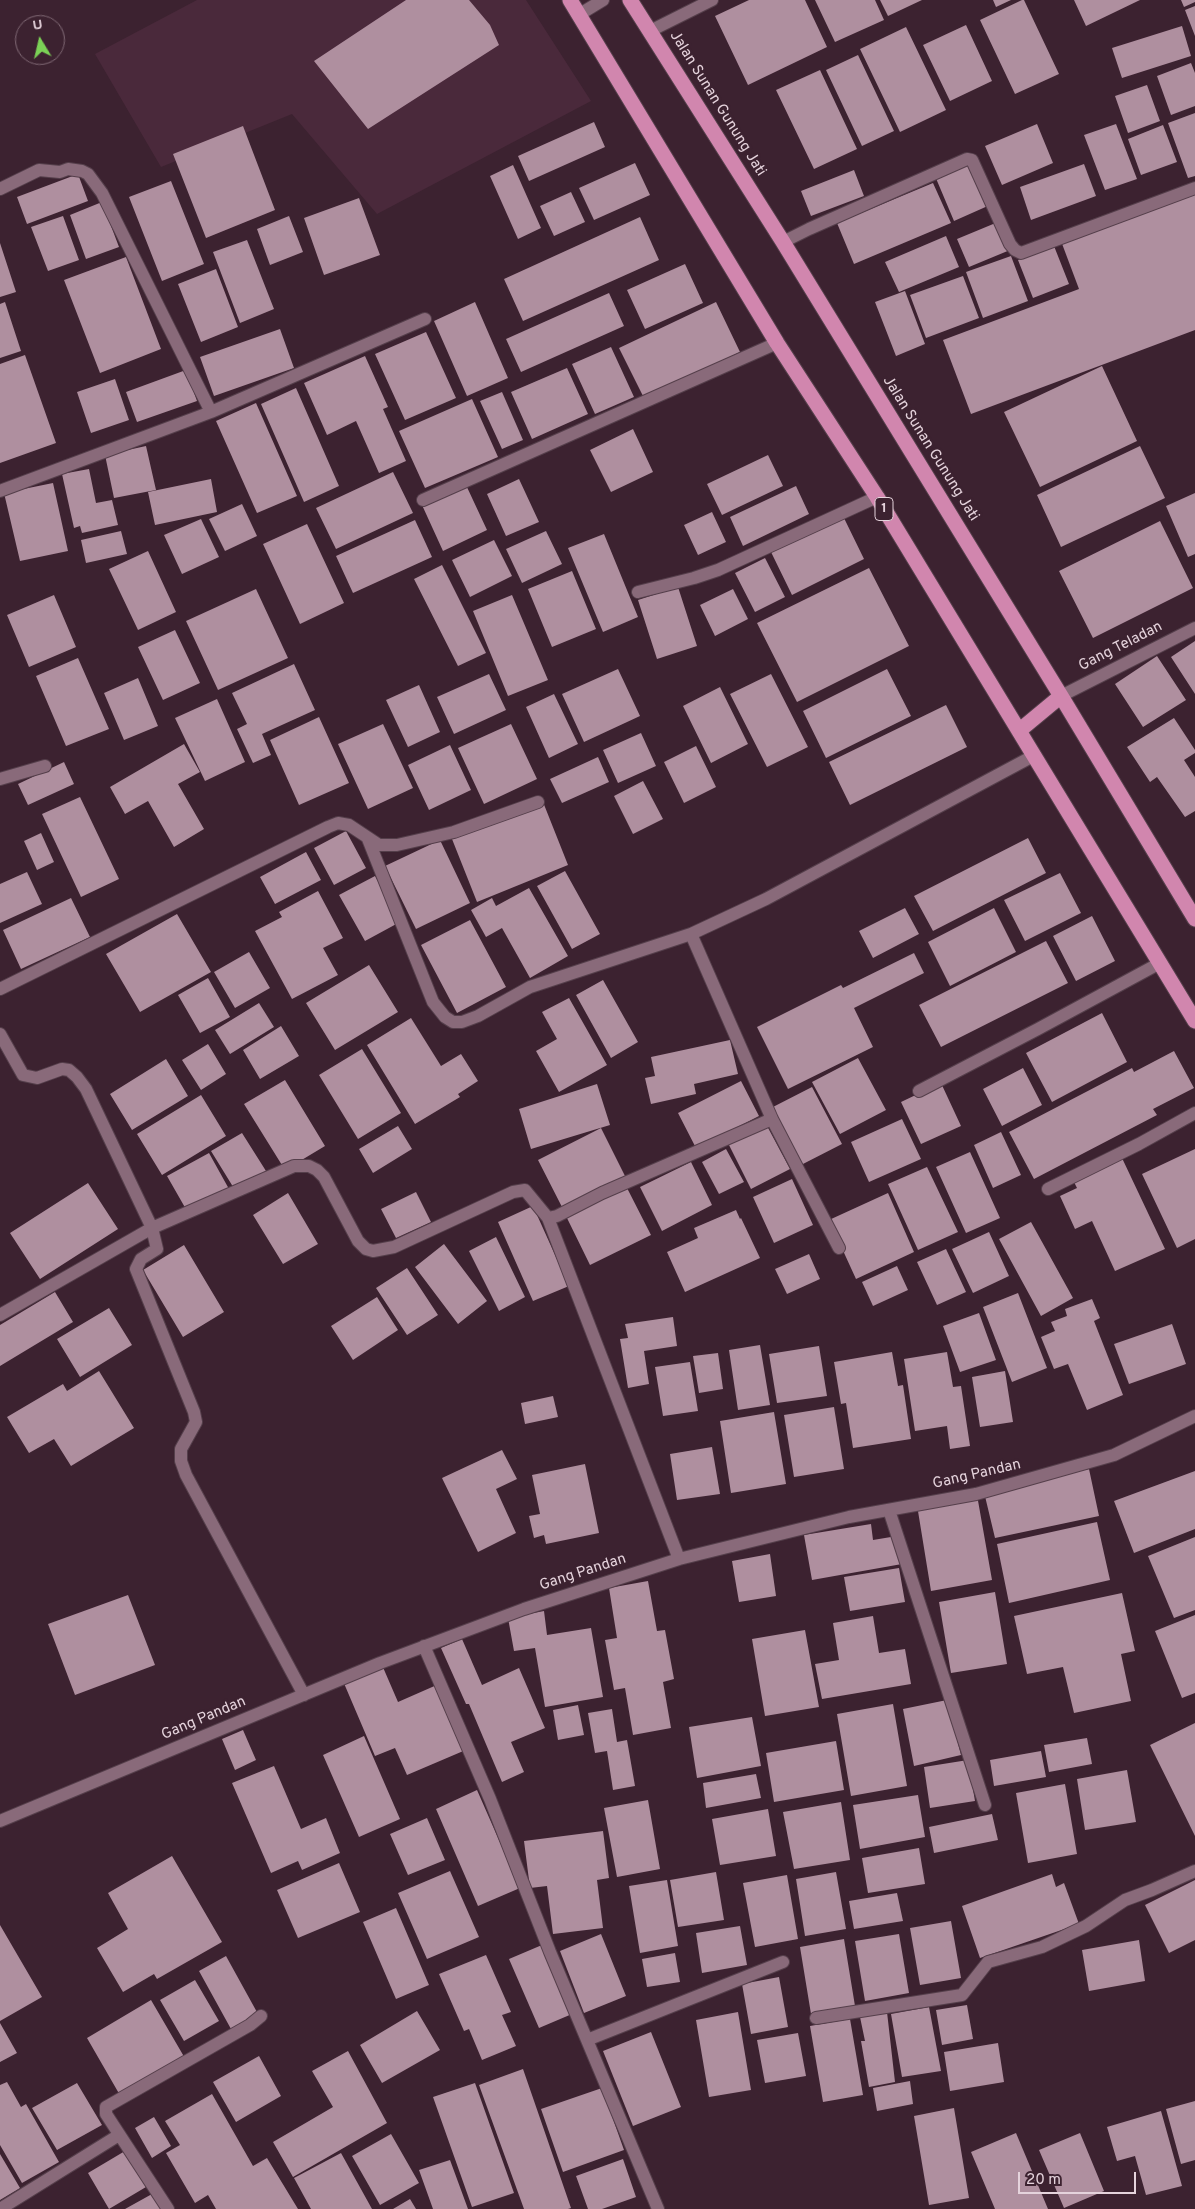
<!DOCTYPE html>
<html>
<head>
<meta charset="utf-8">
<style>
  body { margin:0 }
  #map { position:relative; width:1195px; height:2209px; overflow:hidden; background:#3c2230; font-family:Overpass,sans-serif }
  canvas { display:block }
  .north { position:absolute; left:15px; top:15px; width:50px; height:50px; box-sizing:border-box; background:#3c2230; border:1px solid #806975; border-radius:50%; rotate:351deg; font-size:14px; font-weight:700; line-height:20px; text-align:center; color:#e5d3dc }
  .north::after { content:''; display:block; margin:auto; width:18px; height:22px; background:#7bd156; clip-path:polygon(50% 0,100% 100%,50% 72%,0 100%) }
  .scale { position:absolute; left:1018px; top:2172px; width:118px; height:22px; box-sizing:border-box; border:2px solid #e5d3dc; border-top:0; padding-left:6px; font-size:15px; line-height:18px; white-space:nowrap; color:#e5d3dc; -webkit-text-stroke:4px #3c2230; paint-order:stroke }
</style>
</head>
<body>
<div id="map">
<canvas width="1195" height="2209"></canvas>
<div class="north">U</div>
<div class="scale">20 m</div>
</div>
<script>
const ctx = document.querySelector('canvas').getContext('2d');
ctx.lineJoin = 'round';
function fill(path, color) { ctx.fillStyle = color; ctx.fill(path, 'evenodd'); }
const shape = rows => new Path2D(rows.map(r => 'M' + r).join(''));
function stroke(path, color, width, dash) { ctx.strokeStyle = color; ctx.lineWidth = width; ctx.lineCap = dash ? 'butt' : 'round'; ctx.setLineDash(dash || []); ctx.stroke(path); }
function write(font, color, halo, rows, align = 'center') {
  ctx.font = font + ' Overpass,sans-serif'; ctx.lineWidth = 5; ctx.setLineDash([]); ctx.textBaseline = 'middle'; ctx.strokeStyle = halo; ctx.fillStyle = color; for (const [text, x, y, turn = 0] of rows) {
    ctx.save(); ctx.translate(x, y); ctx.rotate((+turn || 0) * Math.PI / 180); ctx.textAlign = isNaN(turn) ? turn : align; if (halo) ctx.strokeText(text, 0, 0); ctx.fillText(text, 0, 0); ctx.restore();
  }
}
const built = shape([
  [197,0,526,0,591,101,377,214,292,114,161,167,95,54]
]);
const building = shape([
  [406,0,469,0,490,25,499,45,368,129,314,61],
  [749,0,805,0,827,47,748,85,715,16],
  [815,0,875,0,884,20,835,42],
  [880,0,922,0,888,16],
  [993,0,1011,0,996,7],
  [1022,0,1024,0,1059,74,1015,94,980,20],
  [1074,0,1140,0,1086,26],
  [1181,0,1195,0,1195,2,1184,7],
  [1195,6,1195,36,1185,10],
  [966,25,992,81,950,101,923,45],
  [1182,26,1191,56,1122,78,1112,48],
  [906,27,946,110,900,132,860,49],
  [858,55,894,131,862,146,826,70],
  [1191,63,1195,73,1195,106,1171,115,1157,76],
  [820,70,857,149,814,169,776,90],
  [1147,85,1160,121,1128,133,1115,96],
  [1195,113,1195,176,1188,178,1168,123],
  [594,122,605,147,529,181,518,156],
  [1037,124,1053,163,1002,185,985,146],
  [1116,124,1137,179,1105,190,1084,135],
  [1163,125,1177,162,1141,175,1128,139],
  [243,126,275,210,206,238,173,154],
  [971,161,990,205,954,221,935,176],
  [635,163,650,195,594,220,579,188],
  [1084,164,1096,196,1031,220,1020,187],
  [513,165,541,228,518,239,490,176],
  [854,170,864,196,811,216,801,191],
  [78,174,88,201,27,224,17,197],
  [171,181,204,264,162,281,129,197],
  [933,183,951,223,854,264,837,223],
  [1195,191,1195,330,971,414,943,340,1079,289,1061,241],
  [571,192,585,222,554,236,540,206],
  [359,198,380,255,324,275,304,218],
  [102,202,119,247,86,259,70,215],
  [63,216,79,260,48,271,31,227],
  [289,216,303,252,270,265,257,229],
  [640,217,659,260,523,321,504,279],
  [998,222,1010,250,969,267,957,239],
  [946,236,959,267,899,292,885,262],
  [247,240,274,309,240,323,213,252],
  [0,243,16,292,0,297],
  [1054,246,1069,284,1033,298,1018,260],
  [1011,256,1028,301,983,318,966,272],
  [126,257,161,349,100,373,64,280],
  [685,264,703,303,645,329,627,290],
  [216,269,238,327,201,342,178,284],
  [963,276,979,318,926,338,910,295],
  [905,291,925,344,896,356,875,302],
  [609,293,624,326,521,372,506,339],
  [5,302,21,351,0,358,0,304],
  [475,302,508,378,467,396,434,321],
  [716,302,740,352,644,398,619,348],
  [280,329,294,368,214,396,200,357],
  [426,332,456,398,405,420,375,354],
  [611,347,634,397,595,414,572,364],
  [25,355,56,443,0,463,0,364],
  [365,356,388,407,383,409,406,461,379,473,356,421,327,435,304,383],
  [1102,366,1137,441,1040,487,1004,412],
  [567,368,588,414,532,439,511,392],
  [186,370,197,401,137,422,126,392],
  [115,379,129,420,91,433,77,392],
  [296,388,339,486,304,502,261,404],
  [502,392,523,440,502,449,480,401],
  [472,399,498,457,425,488,399,431],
  [256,403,297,496,257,513,216,421],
  [633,429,653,472,611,492,590,450],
  [146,446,156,490,114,498,105,455],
  [1140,446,1165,498,1061,547,1037,495],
  [768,455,783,486,722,515,707,484],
  [89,469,96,503,112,500,118,525,82,533,80,526,74,528,62,474],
  [393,472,413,513,336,549,316,508],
  [211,479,217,512,155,525,148,492],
  [519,479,539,522,506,536,487,494],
  [53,483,68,551,20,561,4,493],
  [466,485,487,530,443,551,422,505],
  [796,486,809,514,743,546,730,517],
  [1195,493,1195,554,1188,557,1166,506],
  [242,504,257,536,225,551,209,519],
  [712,512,726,542,698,555,684,525],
  [843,516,864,559,792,595,771,552],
  [201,519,219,557,182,574,164,535],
  [415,520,432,557,353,593,336,556],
  [1160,521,1193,588,1093,638,1059,571],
  [307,524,344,603,300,624,263,544],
  [121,531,127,554,86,563,81,540],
  [546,531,562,564,522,583,506,549],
  [604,534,638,617,603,632,568,548],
  [494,540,512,576,470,597,452,560],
  [148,551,176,612,138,630,109,569],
  [765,558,785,597,755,612,735,573],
  [442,565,486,653,458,666,414,579],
  [869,568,909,646,797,702,757,623],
  [572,571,596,629,552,647,528,589],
  [678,587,697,646,657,659,638,600],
  [256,589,288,658,218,690,186,621],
  [733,589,748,619,715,636,700,605],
  [54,595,76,647,29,667,7,615],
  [512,595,548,680,508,696,473,611],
  [175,630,200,683,163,700,138,647],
  [1195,641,1195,694,1171,657],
  [1157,656,1186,700,1143,727,1115,684],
  [78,658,109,729,66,746,36,676],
  [294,664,315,710,262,734,271,755,253,763,237,729,247,724,232,693],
  [618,669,640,716,584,742,562,694],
  [887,669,911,716,826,758,803,711],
  [489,674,506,710,454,734,437,697],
  [771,674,808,747,767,767,730,694],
  [138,678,158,726,124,740,104,693],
  [419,685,440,732,408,747,386,700],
  [720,687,748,744,711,763,683,706],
  [554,694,578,744,549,758,526,707],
  [217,699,245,762,205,781,175,718],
  [946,705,967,747,850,805,829,762],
  [319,717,349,783,299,805,270,740],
  [1174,718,1195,750,1195,753,1184,760,1195,777,1195,811,1185,817,1157,777,1150,782,1127,747],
  [383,724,413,788,368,809,338,744],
  [511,724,537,779,484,804,458,748],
  [641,733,656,766,618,783,603,750],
  [184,744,200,772,178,784,204,829,174,847,148,801,125,814,110,787],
  [450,745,471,790,429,810,408,765],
  [696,746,716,787,684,803,664,762],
  [598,757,609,782,562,803,550,779],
  [64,762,74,784,28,805,18,784],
  [643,781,663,819,633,834,614,796],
  [80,797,119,879,81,897,42,814],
  [543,802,568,865,477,902,452,839],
  [346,831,366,868,334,885,314,848],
  [41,833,54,862,37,870,24,841],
  [1028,838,1046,873,933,931,914,896],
  [440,840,470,903,416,929,385,866],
  [306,852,321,880,275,904,260,877],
  [565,871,600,934,572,949,537,886],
  [27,872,42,904,0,923,0,884],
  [1060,873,1081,913,1025,941,1004,900],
  [375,876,400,922,365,941,339,895],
  [529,888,568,956,530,978,502,928,486,937,471,910,492,898,496,906],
  [318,891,343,938,323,948,338,975,292,999,255,931,282,917,279,912],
  [71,898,90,937,21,969,3,930],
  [905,908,919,934,873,958,859,931],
  [994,908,1016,952,950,986,928,942],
  [177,914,211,972,140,1012,106,954],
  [1092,916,1115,961,1076,981,1053,936],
  [470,920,506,987,457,1013,421,945],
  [1046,941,1068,983,941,1047,919,1005],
  [249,952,270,988,235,1008,214,972],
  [914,953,924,973,854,1008,873,1047,788,1089,757,1027,841,985,843,988],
  [369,965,398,1012,335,1050,306,1003],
  [208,978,230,1017,200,1033,178,995],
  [603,980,638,1042,611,1058,576,995],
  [569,998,607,1065,559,1092,536,1051,557,1039,542,1012],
  [259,1003,274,1027,230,1054,215,1030],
  [1102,1013,1127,1062,1052,1102,1026,1053],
  [411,1018,441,1066,461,1054,478,1081,458,1094,460,1097,415,1124,367,1045],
  [281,1026,299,1056,260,1079,243,1050],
  [730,1040,738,1074,694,1084,696,1094,651,1104,645,1078,655,1076,651,1057],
  [208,1044,226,1074,201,1090,182,1060],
  [362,1049,401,1113,358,1139,319,1075],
  [1174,1051,1194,1088,1153,1109,1157,1115,1034,1179,1009,1132,1132,1068,1134,1072],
  [858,1058,886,1110,840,1134,812,1082],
  [166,1059,188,1096,132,1130,110,1094],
  [1023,1068,1042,1105,1002,1126,983,1089],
  [285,1080,325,1146,285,1170,244,1104],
  [741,1081,759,1116,696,1148,678,1113],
  [941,1083,961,1126,921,1144,901,1102],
  [597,1084,610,1125,531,1149,519,1109],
  [812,1087,842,1144,801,1165,771,1108],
  [201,1095,226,1136,162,1175,137,1134],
  [902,1119,921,1159,869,1182,851,1142],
  [766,1124,790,1169,751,1189,728,1143],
  [398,1126,412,1149,373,1173,359,1149],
  [601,1128,625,1176,562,1207,538,1160],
  [1001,1132,1021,1175,993,1188,974,1145],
  [242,1133,266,1171,235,1190,211,1151],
  [726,1149,744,1182,719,1194,702,1162],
  [1195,1149,1195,1239,1177,1248,1142,1174],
  [970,1152,1000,1218,966,1233,936,1167],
  [209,1153,229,1189,187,1211,167,1176],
  [1122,1158,1165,1249,1115,1271,1092,1221,1075,1229,1060,1196,1077,1188,1073,1180],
  [691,1162,712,1205,662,1231,640,1187],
  [927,1167,958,1232,918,1250,888,1184],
  [792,1179,813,1225,774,1243,753,1197],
  [88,1183,118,1229,40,1279,10,1233],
  [626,1186,651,1235,590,1265,566,1216],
  [416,1192,431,1222,396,1238,381,1209],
  [288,1193,318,1244,283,1264,253,1215],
  [888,1193,914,1252,856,1279,829,1220],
  [533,1206,569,1286,533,1301,498,1222],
  [736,1210,740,1219,741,1218,760,1258,685,1292,667,1252,698,1238,694,1228],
  [1031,1222,1073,1298,1041,1316,999,1239],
  [989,1232,1009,1276,973,1293,952,1249],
  [496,1237,525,1297,499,1311,469,1251],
  [444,1244,487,1301,458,1324,415,1267],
  [184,1245,224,1312,183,1337,143,1270],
  [946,1249,966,1292,937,1305,917,1262],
  [809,1254,820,1279,787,1294,775,1269],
  [897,1266,908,1290,873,1306,862,1282],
  [407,1268,438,1315,407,1335,376,1288],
  [55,1292,73,1322,0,1366,0,1325],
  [1018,1293,1047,1368,1012,1382,983,1307],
  [377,1297,398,1330,353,1360,331,1326],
  [1092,1299,1100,1318,1094,1321,1123,1395,1087,1410,1068,1364,1054,1369,1041,1337,1055,1331,1051,1322,1067,1316,1065,1309],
  [109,1308,132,1345,80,1377,57,1339],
  [979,1313,996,1360,960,1372,943,1326],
  [673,1317,677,1346,644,1351,649,1384,628,1388,620,1339,628,1338,625,1324],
  [1172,1324,1186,1364,1129,1384,1114,1344],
  [760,1345,770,1405,738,1410,729,1350],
  [819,1346,827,1396,777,1403,769,1354],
  [892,1352,898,1386,903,1385,911,1439,853,1448,846,1403,841,1404,834,1362],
  [947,1352,953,1387,961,1386,970,1446,950,1449,947,1426,915,1431,904,1359],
  [718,1353,723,1389,699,1393,693,1356],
  [690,1362,698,1411,663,1416,655,1367],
  [99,1371,134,1428,71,1466,54,1439,29,1453,7,1417,63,1384,67,1391],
  [1005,1371,1013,1422,980,1427,972,1377],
  [553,1396,558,1417,525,1424,521,1403],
  [834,1407,844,1469,794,1477,784,1415],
  [774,1412,786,1484,731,1493,720,1421],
  [712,1447,720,1494,677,1500,670,1454],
  [502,1450,517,1479,496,1489,516,1533,478,1552,442,1478],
  [585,1464,599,1533,546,1544,544,1535,534,1538,529,1516,540,1514,532,1475],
  [1089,1469,1099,1516,995,1538,984,1492],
  [1195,1471,1195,1529,1134,1553,1114,1501],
  [977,1495,992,1580,931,1591,917,1505],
  [1097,1522,1110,1580,1009,1603,997,1544],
  [871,1524,873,1540,897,1536,902,1564,812,1580,804,1535],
  [1195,1537,1195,1610,1174,1618,1148,1556],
  [770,1554,776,1596,739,1602,732,1561],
  [899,1568,905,1602,850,1611,844,1577],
  [648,1581,657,1631,665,1630,674,1679,663,1682,671,1728,633,1735,625,1688,614,1690,605,1640,617,1638,609,1588],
  [995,1592,1007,1664,951,1673,939,1602],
  [1122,1593,1135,1651,1121,1654,1131,1701,1074,1713,1063,1667,1027,1674,1014,1616],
  [128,1595,155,1665,75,1695,48,1624],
  [544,1611,547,1635,591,1628,603,1697,545,1707,535,1648,514,1651,508,1618],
  [1195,1615,1195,1693,1182,1698,1155,1631],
  [873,1616,879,1653,905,1649,911,1684,822,1699,815,1664,839,1660,833,1623],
  [805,1630,819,1707,765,1716,752,1639],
  [462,1639,482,1685,519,1668,545,1728,511,1742,524,1772,502,1782,469,1704,466,1704,441,1648],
  [382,1665,398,1702,439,1684,468,1749,407,1775,395,1748,375,1756,343,1681],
  [947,1700,961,1755,914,1766,903,1709],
  [893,1704,907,1786,851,1796,837,1714],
  [578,1705,584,1735,558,1740,553,1710],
  [612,1709,617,1742,627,1740,635,1786,613,1790,607,1751,595,1753,588,1713],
  [752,1717,761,1766,697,1778,689,1727],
  [1195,1723,1195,1836,1150,1745],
  [243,1730,256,1760,235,1770,222,1739],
  [364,1736,400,1819,359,1837,323,1755],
  [1087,1738,1092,1764,1049,1772,1044,1745],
  [836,1741,844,1790,774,1802,766,1753],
  [1041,1751,1046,1777,994,1786,990,1760],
  [968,1760,975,1801,930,1808,924,1767],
  [274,1766,301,1829,326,1818,340,1853,302,1870,298,1861,271,1873,232,1783],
  [1127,1770,1136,1822,1085,1830,1077,1779],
  [756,1774,761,1798,706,1808,703,1783],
  [1065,1784,1077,1854,1028,1863,1016,1793],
  [477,1790,520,1888,478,1906,436,1809],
  [918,1795,925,1837,860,1849,853,1805],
  [648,1800,660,1869,617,1877,604,1808],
  [841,1802,850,1860,794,1869,783,1812],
  [768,1809,776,1856,720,1865,712,1819],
  [992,1814,998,1840,934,1853,929,1827],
  [427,1818,445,1860,408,1875,390,1834],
  [603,1831,609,1878,597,1880,603,1928,553,1934,547,1886,530,1888,524,1841],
  [919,1848,925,1884,868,1893,862,1858],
  [172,1856,222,1942,157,1979,154,1974,123,1992,97,1948,128,1929,108,1893],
  [339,1863,360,1912,298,1938,277,1890],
  [450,1871,479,1937,427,1959,398,1893],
  [716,1872,724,1920,678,1927,670,1880],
  [836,1872,846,1929,805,1936,796,1879],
  [1052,1874,1056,1887,1064,1883,1079,1924,980,1958,962,1906],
  [787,1875,798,1939,755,1947,743,1883],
  [667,1880,678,1946,640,1953,629,1886],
  [1195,1880,1195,1940,1169,1953,1145,1905],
  [897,1893,903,1921,854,1929,849,1901],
  [396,1908,429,1985,396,1999,363,1922],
  [951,1921,961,1978,920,1985,910,1928],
  [0,1925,42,1997,0,2021],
  [740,1926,747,1965,702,1973,696,1933],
  [601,1934,626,1996,584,2013,560,1951],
  [899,1934,909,1993,865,2001,855,1941],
  [844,1939,855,2006,811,2014,800,1947],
  [1139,1940,1145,1981,1089,1991,1082,1950],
  [542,1945,572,2014,539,2028,509,1959],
  [675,1953,680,1982,647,1987,642,1959],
  [486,1955,511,2012,502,2015,516,2046,482,2060,469,2029,464,2031,439,1974],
  [226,1956,258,2014,231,2029,199,1971],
  [779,1977,788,2027,751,2034,742,1984],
  [195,1980,219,2021,184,2041,160,2000],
  [151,2000,186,2060,121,2097,87,2038],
  [967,2005,973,2039,942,2045,936,2010],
  [929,2007,941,2071,902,2077,891,2014],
  [417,2011,440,2050,382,2083,360,2045],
  [738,2012,751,2090,709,2097,696,2020],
  [887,2012,895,2082,869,2087,861,2041,865,2041,860,2017],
  [850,2019,863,2095,823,2102,810,2026],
  [0,2023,17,2053,0,2062],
  [651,2032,681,2107,633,2126,603,2051],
  [798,2033,806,2076,765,2083,757,2040],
  [998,2043,1004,2082,950,2091,944,2052],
  [348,2051,387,2123,293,2177,273,2142,333,2107,312,2071],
  [259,2056,281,2096,236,2122,213,2082],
  [523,2069,571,2208,568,2209,524,2209,479,2085],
  [910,2081,913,2104,877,2111,873,2088],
  [7,2082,21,2107,26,2104,59,2162,22,2183,0,2145,0,2085],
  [77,2083,102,2125,57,2150,32,2108],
  [475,2083,514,2193,472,2207,433,2097],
  [602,2088,624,2150,563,2172,541,2109],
  [212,2094,253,2166,267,2158,298,2209,216,2209,208,2195,195,2203,166,2153,180,2145,165,2121],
  [1195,2101,1195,2160,1181,2164,1166,2109],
  [954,2108,969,2198,929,2205,914,2116],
  [1161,2111,1182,2186,1146,2195,1135,2156,1117,2161,1107,2127],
  [154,2117,171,2146,152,2158,135,2128],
  [1016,2133,1048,2209,995,2209,971,2152],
  [1080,2133,1104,2191,1064,2208,1039,2150],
  [391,2134,419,2183,380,2205,352,2156],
  [125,2151,146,2187,109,2209,88,2173],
  [341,2153,372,2209,311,2209,294,2178],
  [0,2154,20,2188,0,2200],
  [623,2159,636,2197,602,2209,588,2209,576,2176],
  [450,2160,468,2209,433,2209,419,2170],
  [152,2194,161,2209,125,2209],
  [410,2199,416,2209,393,2209]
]);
const street = shape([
  [580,14,603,0],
  [650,31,712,0],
  [0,189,39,170,60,172,68,169,82,171,88,174,102,193,211,412],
  [783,242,809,229,967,159,972,160,1010,244,1015,250,1021,253,1195,188],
  [0,491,211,412,425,319],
  [423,500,777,343],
  [638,592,694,578,718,570,877,497],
  [1061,696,1195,628],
  [0,779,45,766],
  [368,839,433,1002,445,1017,453,1022,462,1022,478,1016,530,987,691,934,766,899,1035,755],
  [691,934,772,1119,839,1248],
  [0,989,328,827,338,823,349,825,379,845,397,845,454,832,538,802],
  [0,1034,23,1075,37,1078,62,1069,69,1070,77,1077,86,1089,152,1228,157,1249,141,1259,136,1269,194,1412,196,1422,181,1449,181,1461,186,1475,304,1695],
  [919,1091,1038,1029,1160,963],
  [1048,1189,1139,1144,1195,1113],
  [548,1218,557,1216,602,1193,772,1119],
  [0,1315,152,1228,294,1166,309,1166,317,1170,324,1177,358,1241,366,1249,373,1251,394,1247,513,1192,525,1190,548,1218,679,1559],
  [889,1510,985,1805],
  [424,1646,490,1799,550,1952,658,2209],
  [0,1821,380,1663,524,1609,679,1559,849,1517,976,1494,1114,1455,1195,1416],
  [816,2018,962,1995,988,1962,1042,1947,1086,1926,1125,1900,1152,1890,1195,1871],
  [587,2040,783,1962],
  [0,2209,119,2135],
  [168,2209,106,2114,106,2107,250,2025,261,2016]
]);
const highway = shape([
  [570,0,777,343,877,497,1195,1021],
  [630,0,783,242,1061,696,1195,919],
  [1020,730,1061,696]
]);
const shields = [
  [884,509,18]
];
const shieldNames = [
  ["1",884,509]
];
const streetNames = [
  ["Jalan Sunan Gunung Jati",717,104,58],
  ["Jalan Sunan Gunung Jati",930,449,58],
  ["Gang Teladan",1121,647,-27],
  ["Gang Pandan",977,1475,-13],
  ["Gang Pandan",583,1573,-18],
  ["Gang Pandan",204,1719,-23]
];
fill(built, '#4a293b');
fill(building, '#af8f9f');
stroke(street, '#553f4b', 14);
stroke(highway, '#553f4b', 17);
stroke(street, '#896a7a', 12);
stroke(highway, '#d186ae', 15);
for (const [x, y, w] of shields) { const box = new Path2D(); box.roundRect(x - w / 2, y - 11.5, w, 23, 4); ctx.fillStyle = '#3c2230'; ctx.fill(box); stroke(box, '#e5d3dc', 1); }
write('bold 14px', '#e5d3dc', null, shieldNames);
write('15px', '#e5d3dc', '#3c2230', streetNames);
</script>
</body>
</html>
